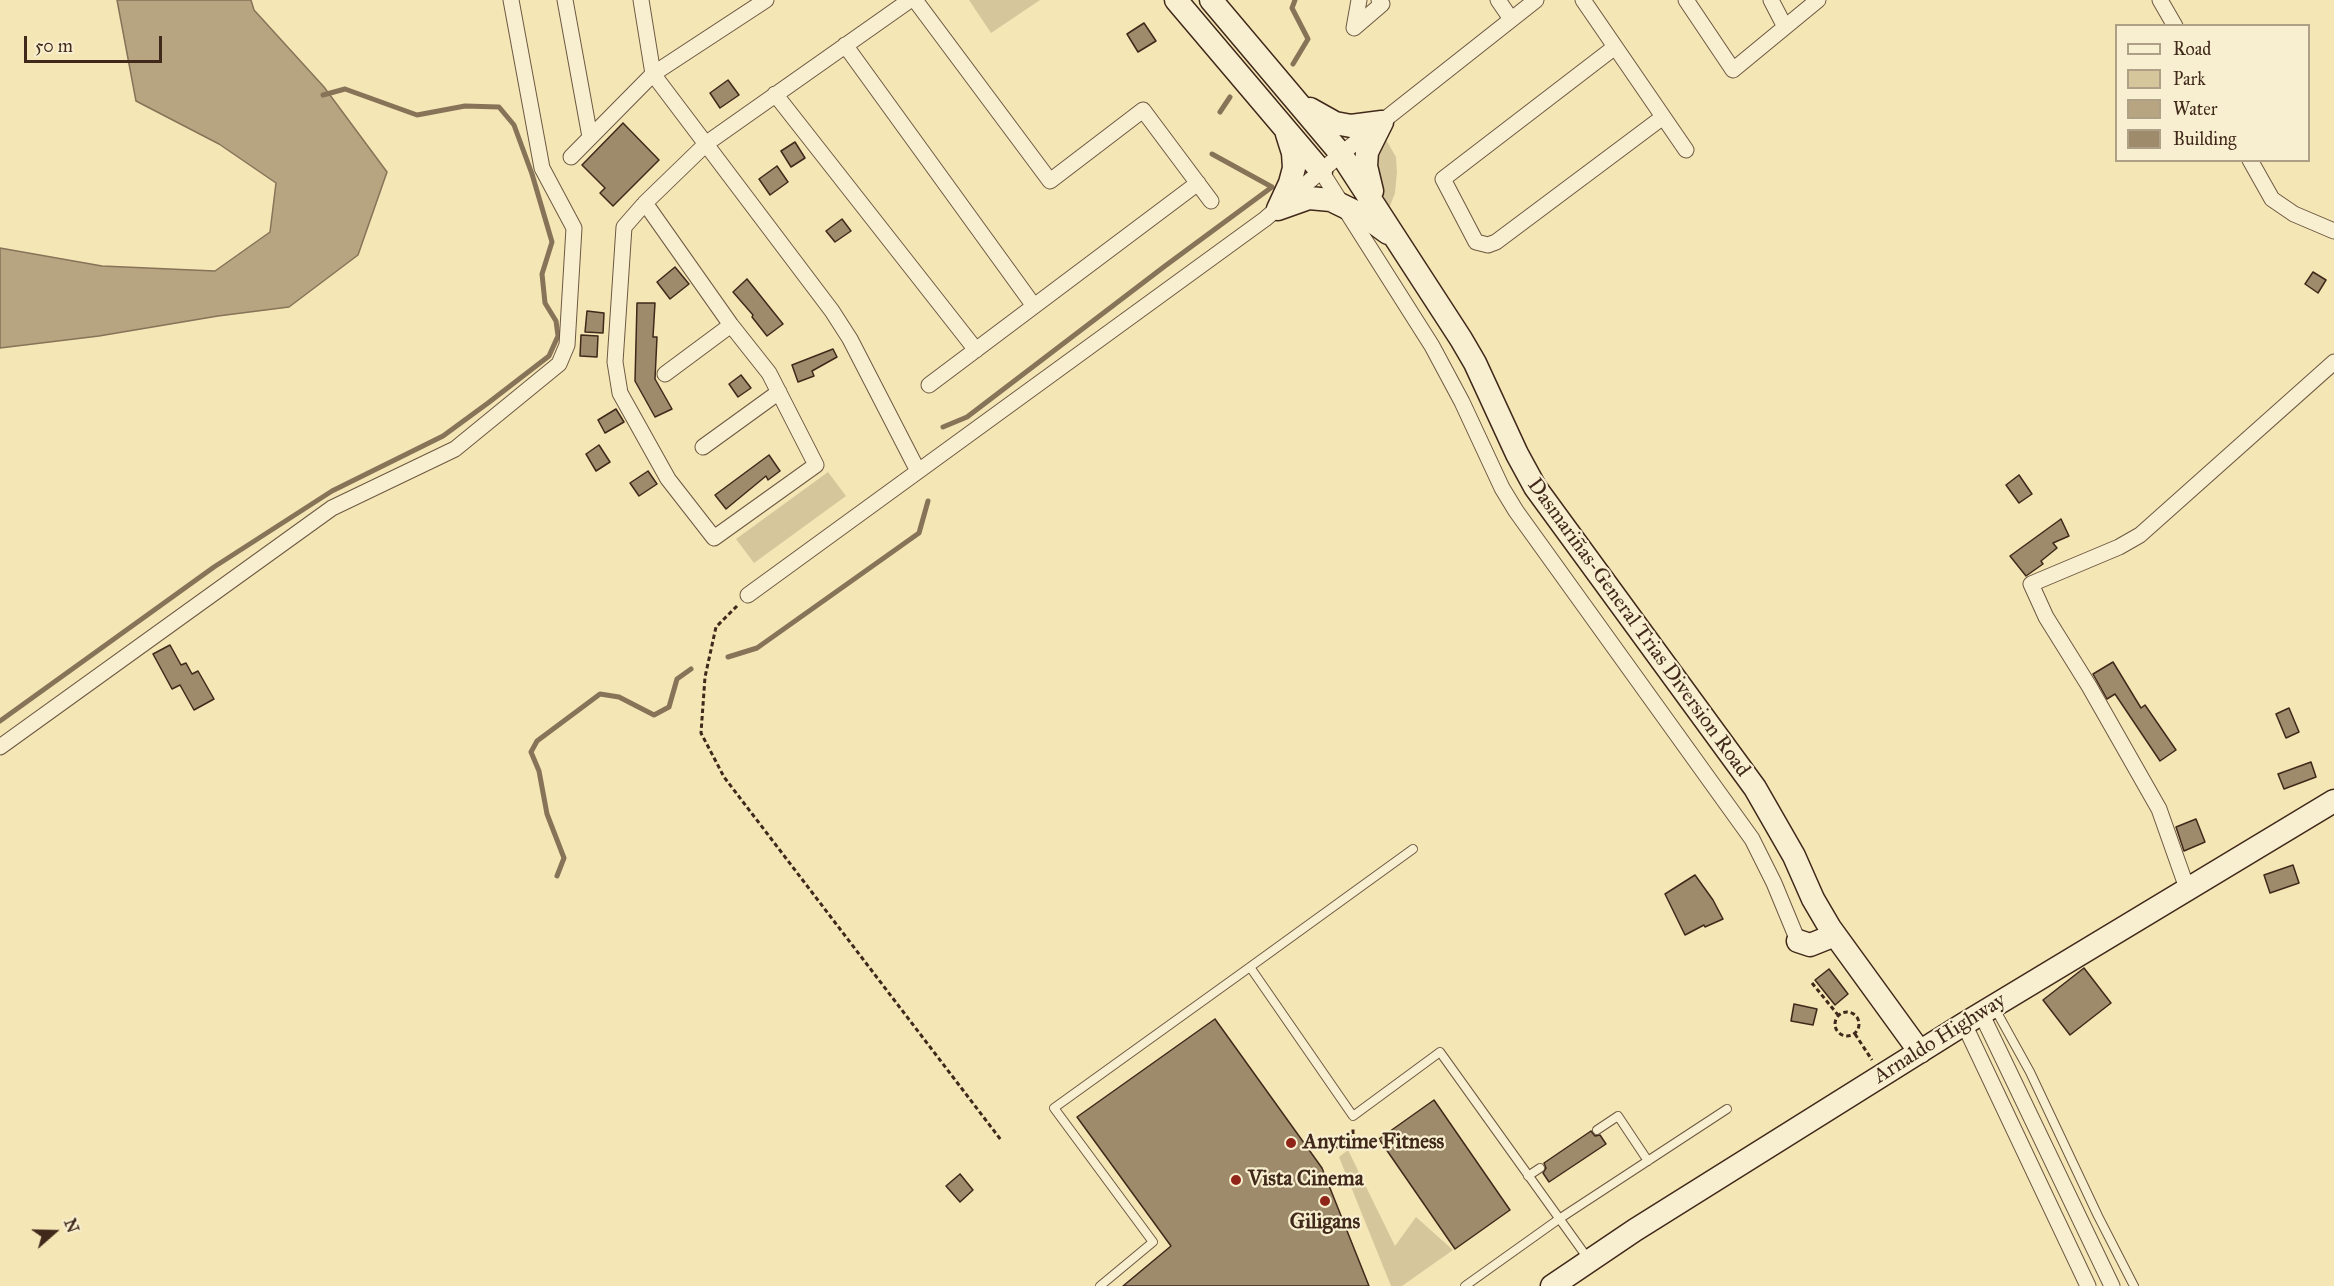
<!DOCTYPE html>
<html>
<head>
<meta charset="utf-8">
<style>
  body { margin:0 }
  #map { position:relative; width:2334px; height:1286px; overflow:hidden; background:#f5e6b6; font-family:"IM FELL Great Primer",serif }
  canvas { display:block }
  .legend { position:absolute; left:2115px; top:24px; width:195px; height:138px; box-sizing:border-box; background:#f8efd0; border:2px solid #ae9f87; margin:0; padding:8px 10px; list-style:none; font-size:18px; color:#40281a }
  .legend li { display:flex; align-items:center; gap:12px; height:30px }
  .legend b { width:30px; border:2px solid #ae9f87 }
  .north { position:absolute; left:24px; top:1202px; width:60px; height:60px; -webkit-text-stroke:4px #f8efd0; paint-order:stroke; rotate:70deg; font-size:16px; font-weight:700; line-height:24px; text-align:center; color:#40281a }
  .north::after { content:''; display:block; margin:auto; width:21px; height:27px; background:#40281a; clip-path:polygon(50% 0,100% 100%,50% 72%,0 100%) }
  .scale { position:absolute; left:24px; top:36px; width:138px; height:27px; box-sizing:border-box; border:3px solid #40281a; border-top:0; padding-left:8px; font-size:18px; line-height:21px; white-space:nowrap; color:#40281a; -webkit-text-stroke:4px #f8efd0; paint-order:stroke }
</style>
</head>
<body>
<div id="map">
<canvas width="2334" height="1286"></canvas>
<ul class="legend">
<li><b style="height:8px;background:#f8efd0"></b>Road</li>
<li><b style="height:16px;background:#d6c69b"></b>Park</li>
<li><b style="height:16px;background:#b7a581"></b>Water</li>
<li><b style="height:16px;background:#9e8b6b"></b>Building</li>
</ul>
<div class="north">N</div>
<div class="scale">50 m</div>
</div>
<script>
const ctx = document.querySelector('canvas').getContext('2d');
ctx.lineJoin = 'round';
function fill(path, color) { ctx.fillStyle = color; ctx.fill(path, 'evenodd'); }
const shape = rows => new Path2D(rows.map(r => 'M' + r).join(''));
function stroke(path, color, width, dash) { ctx.strokeStyle = color; ctx.lineWidth = width; ctx.lineCap = dash ? 'butt' : 'round'; ctx.setLineDash(dash || []); ctx.stroke(path); }
function write(font, color, halo, rows, align = 'center') {
  ctx.font = font + ' "IM FELL Great Primer",serif'; ctx.lineWidth = 4.5; ctx.setLineDash([]); ctx.textBaseline = 'middle'; ctx.strokeStyle = halo; ctx.fillStyle = color; for (const [text, x, y, turn = 0] of rows) {
    ctx.save(); ctx.translate(x, y); ctx.rotate((+turn || 0) * Math.PI / 180); ctx.textAlign = isNaN(turn) ? turn : align; if (halo) ctx.strokeText(text, 0, 0); ctx.fillText(text, 0, 0); ctx.restore();
  }
}
const green = shape([
  [969,0,1040,0,991,33],
  [1385,138,1396,157,1397,172,1395,193,1388,211,1376,166,1377,152],
  [828,472,846,496,754,563,736,539],
  [1348,1150,1395,1246,1416,1217,1453,1250,1402,1286,1391,1286,1339,1157]
]);
const water = shape([
  [117,0,251,0,254,10,324,87,387,172,358,255,289,307,218,316,99,336,0,348,0,248,102,266,215,271,270,232,276,183,219,144,136,101,117,0]
]);
const stream = shape([
  [1293,64,1308,39,1292,8,1295,0],
  [1220,112,1230,97],
  [943,427,967,417,1165,266,1272,187,1212,154],
  [728,657,757,648,919,533,928,501],
  [0,721,214,567,332,491,443,436,488,403,549,356,558,336,556,321,545,303,542,274,552,242,532,174,514,125,499,107,465,106,417,115,345,89,323,95],
  [557,876,564,858,547,814,539,771,531,752,537,741,600,694,619,697,654,715,669,707,677,679,691,669]
]);
const building = shape([
  [1144,23,1156,41,1138,52,1127,34,1144,23],
  [728,80,739,95,720,108,710,93,728,80],
  [623,123,659,160,613,206,600,193,605,188,582,165,623,123],
  [795,142,805,158,791,167,781,151,795,142],
  [777,166,788,182,770,195,759,179,777,166],
  [842,219,851,231,835,242,826,231,842,219],
  [675,267,689,284,670,299,657,282,675,267],
  [2313,272,2326,280,2318,293,2305,284,2313,272],
  [747,279,783,324,767,336,752,317,753,315,733,292,747,279],
  [637,303,655,303,653,337,657,337,655,379,672,409,655,417,635,381,637,303],
  [587,311,604,313,603,333,585,332,587,311],
  [581,335,598,336,597,357,580,356,581,335],
  [833,349,837,357,812,371,814,376,798,382,792,365,833,349],
  [741,375,751,388,738,397,729,384,741,375],
  [616,409,624,422,605,433,598,420,616,409],
  [599,445,610,462,596,471,586,454,599,445],
  [769,455,780,471,768,480,766,476,726,509,715,495,769,455],
  [648,471,657,484,639,496,630,483,648,471],
  [2019,475,2032,494,2019,503,2006,485,2019,475],
  [2061,519,2069,536,2053,543,2057,548,2041,561,2043,564,2026,576,2010,556,2061,519],
  [170,645,181,665,186,663,192,674,198,671,214,699,194,710,180,685,172,689,153,654,170,645],
  [2113,662,2141,708,2145,705,2176,750,2160,761,2115,694,2107,699,2093,674,2113,662],
  [2289,708,2299,732,2286,738,2276,714,2289,708],
  [2311,762,2316,777,2284,789,2278,774,2311,762],
  [2196,819,2205,842,2184,851,2176,827,2196,819],
  [2293,865,2299,883,2270,893,2264,875,2293,865],
  [1695,875,1713,900,1723,919,1705,927,1704,925,1685,935,1665,894,1695,875],
  [2084,968,2111,1003,2070,1035,2043,1000,2084,968],
  [1829,969,1848,994,1835,1005,1815,980,1829,969],
  [1794,1004,1817,1009,1813,1025,1791,1021,1794,1004],
  [1215,1019,1322,1168,1369,1286,1123,1286,1171,1246,1077,1117,1215,1019],
  [1434,1100,1510,1210,1455,1249,1379,1139,1434,1100],
  [1591,1131,1595,1136,1600,1135,1606,1144,1549,1182,1543,1173,1546,1168,1544,1163,1591,1131],
  [960,1174,973,1190,960,1202,946,1186,960,1174]
]);
const path = shape([
  [737,606,716,627,705,677,701,733,724,777,1001,1140],
  [1812,983,1838,1015],
  '1835 1024a12 12 0 1 1 24 0a12 12 0 1 1-24 0Z',
  [1855,1034,1872,1060],
  [1330,1152,1353,1136,1353,1127]
]);
const lane = shape([
  [1250,967,1413,849],
  [1994,1007,2030,1072,2098,1216,2134,1286],
  [1597,1130,1618,1116,1648,1161],
  [1528,1176,1540,1168],
  [1100,1286,1153,1242,1054,1108,1250,967,1353,1116,1440,1052,1589,1260],
  [1465,1286,1559,1219,1727,1109]
]);
const street = shape([
  [565,0,590,137],
  [641,0,653,74,832,311,850,339,918,471],
  [915,0,1050,181,1143,110,1211,201],
  [1359,0,1354,28,1382,4,1379,0],
  [1498,0,1511,19],
  [1583,0,1686,150],
  [1686,0,1733,70,1818,0],
  [1771,0,1785,27],
  [2160,0,2175,26],
  [845,45,1034,306],
  [1615,47,1443,179,1476,242,1488,245,1496,242,1663,117],
  [775,94,976,350],
  [571,157,653,74,766,0],
  [2250,160,2272,199,2294,214,2334,231],
  [1321,171,1432,346,1462,402,1502,488,1516,511,1752,839,1774,883,1798,941],
  [645,203,731,325,769,373,816,465,714,538,668,479,620,393,615,362,624,227,645,203,707,143,910,0],
  [665,374,731,325],
  [929,385,1198,183],
  [703,447,779,392],
  [748,595,1265,219,1341,154,1536,0],
  [0,747,332,508,455,449,559,364,567,345,574,228,542,168,511,0],
  [2188,891,2159,809,2089,686,2046,617,2031,584,2119,547,2140,535,2334,362],
  [1981,1013,2112,1286],
  [1964,1024,2088,1286]
]);
const secondary = shape([
  [1176,0,1321,171],
  [1211,0,1341,154,1461,339,1475,363,1517,454,1535,487,1755,788,1794,856,1813,899,1830,928,1920,1052],
  [1310,109,1335,123,1351,126,1382,122],
  [1372,191,1366,166,1367,152,1382,122],
  [1278,209,1309,198,1331,200,1366,217,1388,233],
  [1278,209,1290,183,1294,168,1293,153,1287,134],
  [1798,941,1810,945,1835,935],
  [1552,1286,1635,1230,1964,1024,2334,801]
]);
const markers = [
  [1291,1143,6,"#8f2418"],
  [1236,1180,6,"#8f2418"],
  [1325,1201,6,"#8f2418"]
];
const streetNames = [
  ["Dasmariñas-General Trias Diversion Road",1638,628,54],
  ["Arnaldo Highway",1940,1039,-32]
];
const poiNames = [
  ["Anytime Fitness",1303,1143],
  ["Vista Cinema",1248,1180],
  ["Giligans",1325,1223,"center"]
];
fill(green, '#d6c69b');
fill(water, '#b7a581');
stroke(water, '#877358', 1.5);
stroke(stream, '#877358', 5);
fill(building, '#9e8b6b');
stroke(building, '#40281a', 1.5);
stroke(lane, '#6d5841', 10);
stroke(street, '#6d5841', 17);
stroke(secondary, '#40281a', 25);
stroke(path, '#40281a', 3, [4.5, 3]);
stroke(lane, '#f8efd0', 8);
stroke(street, '#f8efd0', 15);
stroke(secondary, '#f8efd0', 22);
for (const [x, y, r, color] of markers) { const dot = new Path2D(); dot.arc(x, y, r, 0, 2 * Math.PI); ctx.fillStyle = color; ctx.fill(dot); stroke(dot, '#f8efd0', 2); }
write('21px', '#40281a', '#f8efd0', streetNames);
write('bold 21px', '#40281a', '#f8efd0', poiNames, 'left');
</script>
</body>
</html>
